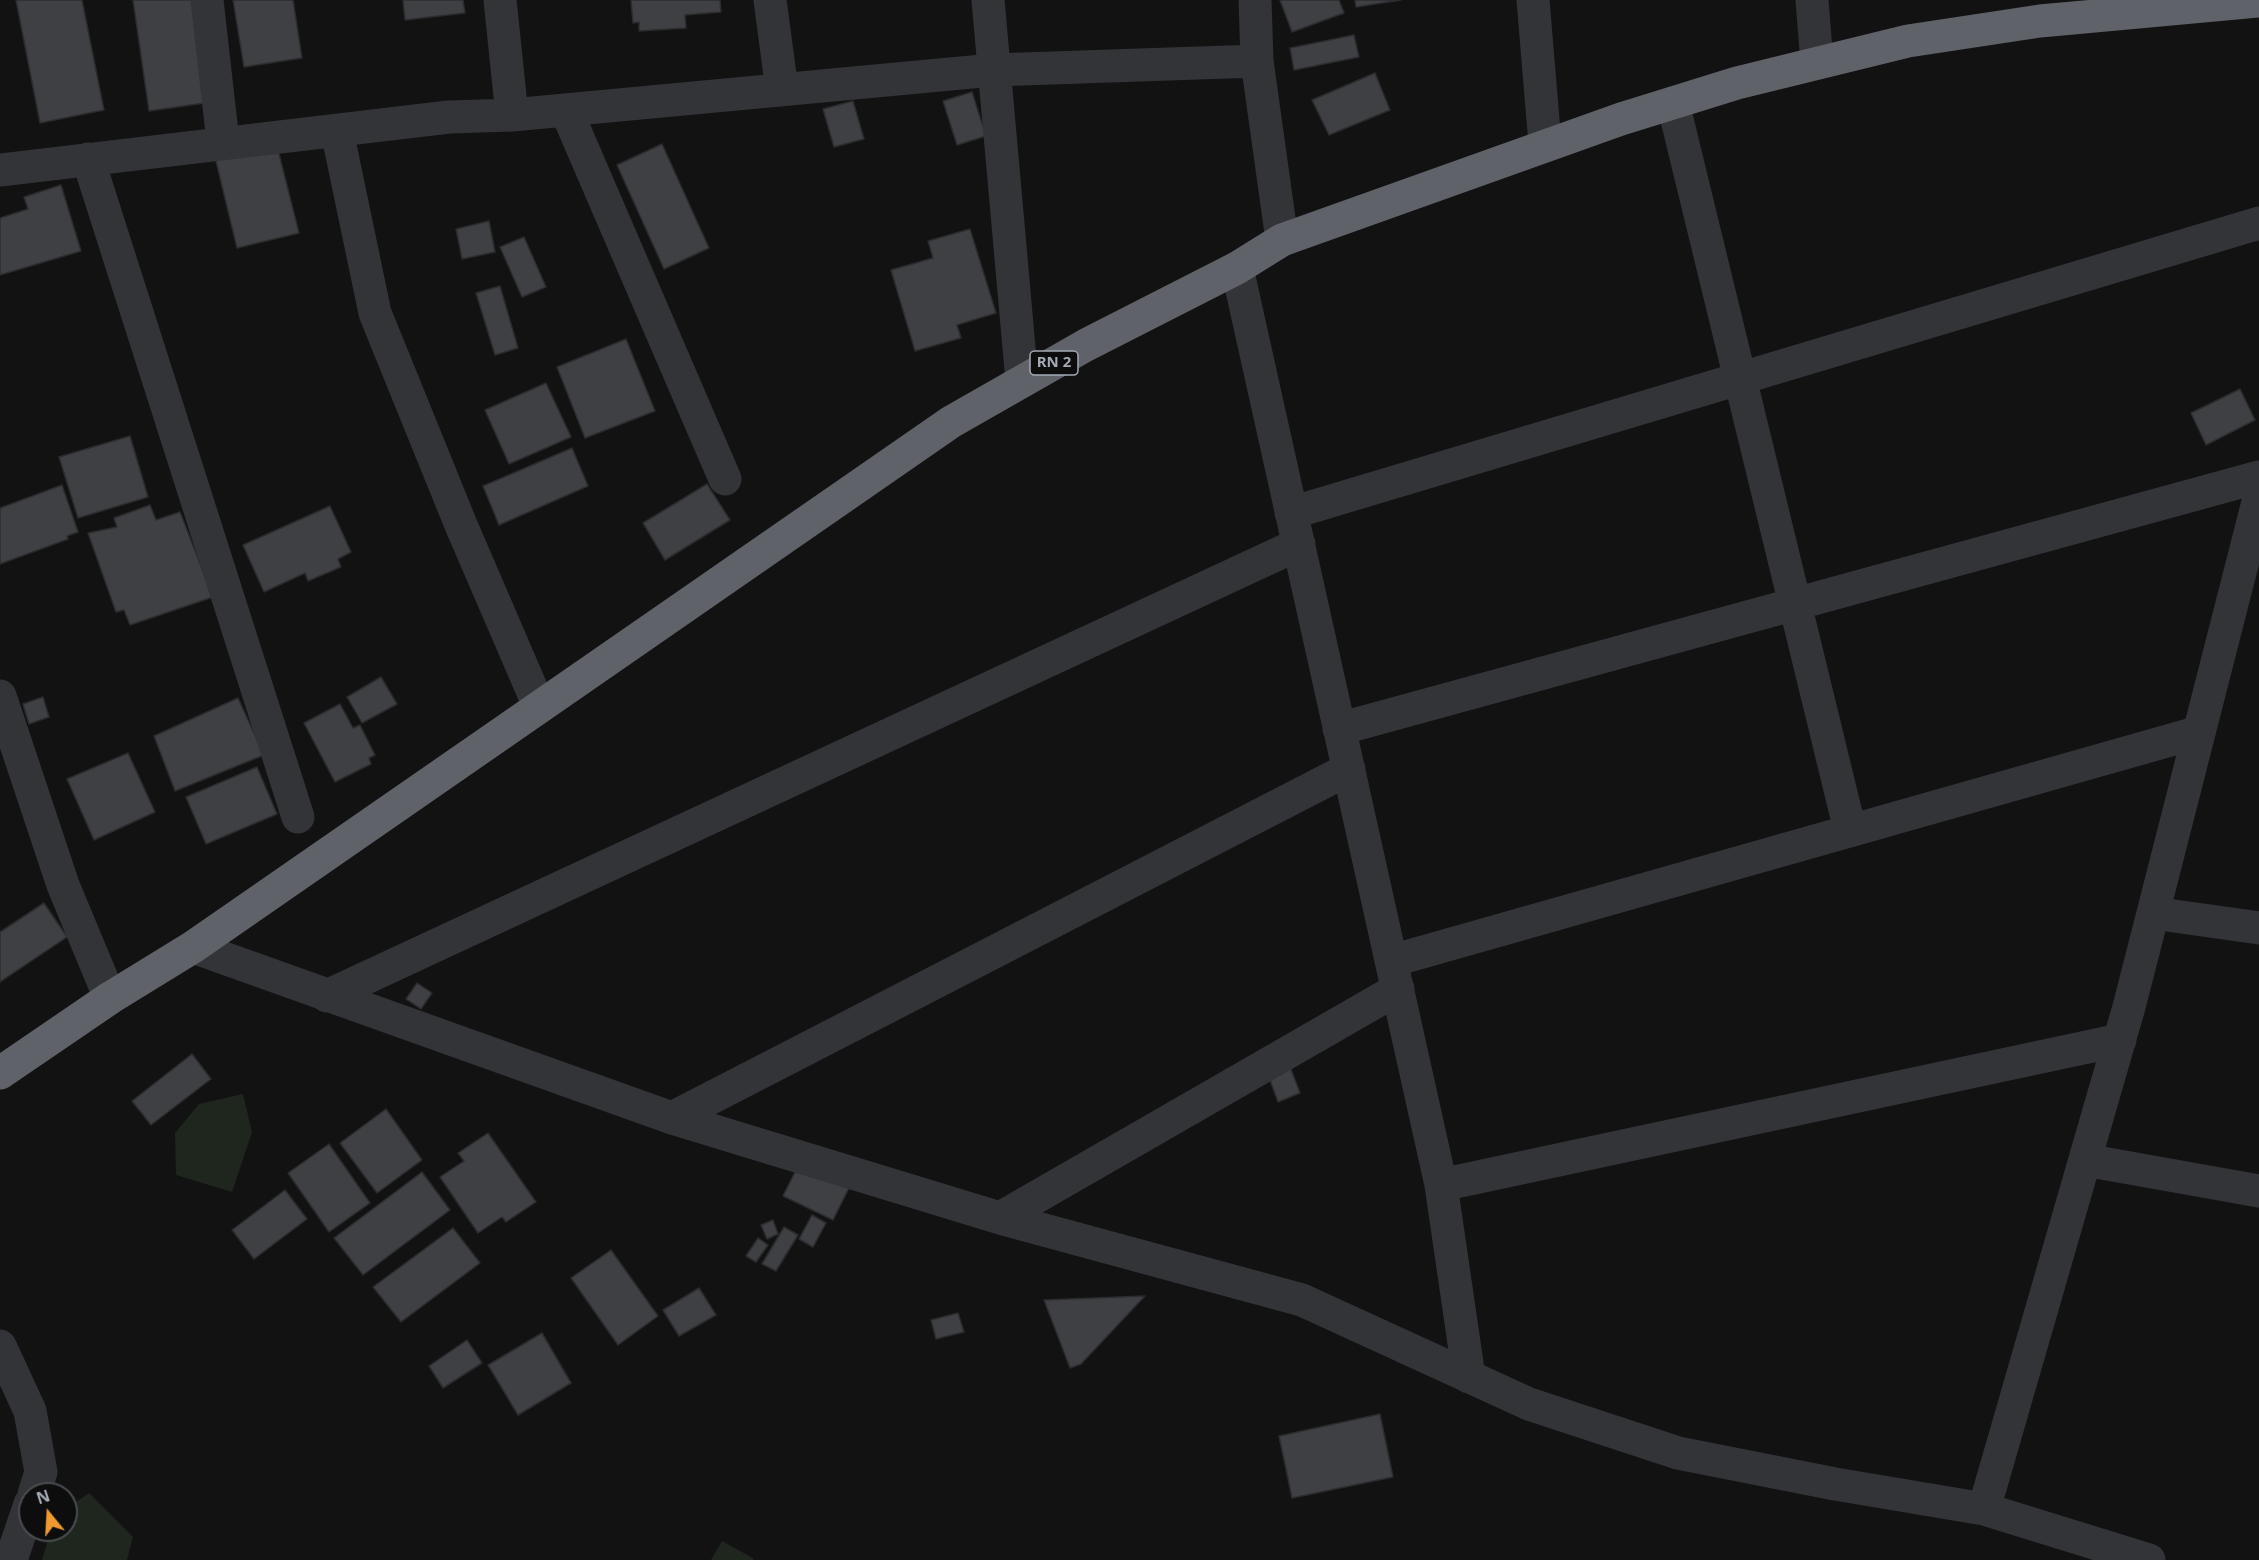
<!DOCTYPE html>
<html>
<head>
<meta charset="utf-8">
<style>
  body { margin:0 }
  #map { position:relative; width:2259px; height:1560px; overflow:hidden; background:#121213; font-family:"Noto Sans",sans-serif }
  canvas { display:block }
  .north { position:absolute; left:18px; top:1482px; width:60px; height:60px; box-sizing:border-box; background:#0d0d0e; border:2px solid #494c50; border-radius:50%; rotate:342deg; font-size:16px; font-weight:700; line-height:24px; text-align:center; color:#a3aab4 }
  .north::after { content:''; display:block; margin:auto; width:21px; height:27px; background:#ef992e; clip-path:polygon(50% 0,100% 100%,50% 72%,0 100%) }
</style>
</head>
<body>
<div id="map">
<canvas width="2259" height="1560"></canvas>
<div class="north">N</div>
</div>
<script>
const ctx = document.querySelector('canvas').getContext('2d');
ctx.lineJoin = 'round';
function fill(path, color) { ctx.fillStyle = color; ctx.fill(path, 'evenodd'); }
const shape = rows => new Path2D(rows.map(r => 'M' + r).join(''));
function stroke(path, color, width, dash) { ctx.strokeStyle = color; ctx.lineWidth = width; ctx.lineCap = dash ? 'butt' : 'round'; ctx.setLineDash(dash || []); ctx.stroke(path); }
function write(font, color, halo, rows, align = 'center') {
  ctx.font = font + ' "Noto Sans",sans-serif'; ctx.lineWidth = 4.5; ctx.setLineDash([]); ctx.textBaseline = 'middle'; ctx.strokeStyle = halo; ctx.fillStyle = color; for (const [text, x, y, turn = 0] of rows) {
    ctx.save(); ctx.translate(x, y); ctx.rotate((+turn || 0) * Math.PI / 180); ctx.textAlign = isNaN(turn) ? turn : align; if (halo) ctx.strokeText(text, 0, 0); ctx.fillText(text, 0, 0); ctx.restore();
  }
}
const green = shape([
  [243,1094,252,1132,232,1192,176,1175,175,1133,199,1104],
  [89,1493,133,1537,127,1560,42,1560,51,1530,66,1530,66,1509],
  [722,1541,753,1558,753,1560,711,1560]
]);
const building = shape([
  [16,0,82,0,104,110,40,123,16,0],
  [133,0,198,0,212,102,149,111,133,0],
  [233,0,293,0,302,58,244,67,233,0],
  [403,0,463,0,465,13,405,20,403,0],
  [631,0,720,0,721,12,685,15,686,28,639,31,639,22,633,23,631,0],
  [1280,0,1339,0,1344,13,1292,32,1280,0],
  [1355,0,1401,0,1356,7,1355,0],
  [1354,35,1359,57,1294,70,1290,48,1354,35],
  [1375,73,1390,110,1329,135,1312,100,1375,73],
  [972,92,986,136,957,145,943,101,972,92],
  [853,101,864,139,834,147,823,109,853,101],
  [276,142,299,233,237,248,215,157,276,142],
  [662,144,709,248,664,269,617,165,662,144],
  [61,185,81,251,0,275,0,218,28,209,24,197,61,185],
  [489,221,495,252,462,259,456,229,489,221],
  [970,229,996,313,957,325,961,338,915,351,891,270,933,258,928,241,970,229],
  [524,237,546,287,522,297,500,247,524,237],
  [500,286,518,348,495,355,476,293,500,286],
  [626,339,655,411,585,438,557,367,626,339],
  [546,383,571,437,509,464,485,410,546,383],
  [2240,389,2255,420,2206,445,2191,413,2240,389],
  [130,436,148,497,78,518,59,457,130,436],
  [572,448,588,486,499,525,483,486,572,448],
  [707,484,730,520,665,560,643,523,707,484],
  [62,485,78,532,67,536,68,539,0,564,0,508,62,485],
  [150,505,156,520,180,512,213,597,130,625,124,610,116,612,88,533,117,527,114,518,150,505],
  [330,506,351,552,338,559,341,567,308,581,305,573,264,592,243,545,330,506],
  [381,677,397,704,362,723,347,697,381,677],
  [43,697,49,717,29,724,23,704,43,697],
  [238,698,264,755,175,791,154,736,238,698],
  [340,704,353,728,360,725,375,755,369,758,371,764,335,782,304,723,340,704],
  [128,753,155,812,94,840,67,779,128,753],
  [257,767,277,814,206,844,186,797,257,767],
  [44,903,67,937,0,982,0,932,44,903],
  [417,983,432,993,421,1009,406,999,417,983],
  [192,1054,211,1079,151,1125,132,1101,192,1054],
  [1289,1064,1300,1093,1278,1102,1267,1072,1289,1064],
  [386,1109,422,1160,377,1193,340,1143,386,1109],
  [488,1133,536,1202,506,1222,502,1217,478,1233,440,1177,464,1161,458,1153,488,1133],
  [329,1144,370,1203,329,1232,288,1173,329,1144],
  [801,1160,851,1184,833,1220,783,1196,801,1160],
  [422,1172,450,1210,363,1275,334,1238,422,1172],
  [285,1190,307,1219,254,1259,232,1230,285,1190],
  [812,1215,826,1223,813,1247,799,1239,812,1215],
  [773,1220,778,1234,767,1239,761,1225,773,1220],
  [784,1227,798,1235,776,1271,762,1264,784,1227],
  [453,1228,480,1263,401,1322,373,1287,453,1228],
  [758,1238,768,1245,756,1262,746,1256,758,1238],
  [611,1250,658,1316,618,1345,571,1278,611,1250],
  [699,1288,716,1315,679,1336,663,1310,699,1288],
  [1145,1296,1081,1364,1070,1368,1044,1300,1145,1296],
  [958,1313,964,1332,936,1339,931,1320,958,1313],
  [542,1333,571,1383,518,1415,488,1365,542,1333],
  [467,1340,482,1363,443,1388,429,1366,467,1340],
  [1380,1414,1393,1477,1292,1498,1279,1436,1380,1414]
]);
const minor = shape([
  [207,0,223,142],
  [500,0,512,115],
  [770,0,782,90],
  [988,0,1022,381],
  [1255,0,1257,61,1282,240],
  [1533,0,1545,144],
  [1812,0,1817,63],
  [1673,103,1850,830],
  [566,110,725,479],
  [337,131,375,313,461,525,539,706],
  [88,159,298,817],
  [0,170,449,117,512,115,993,70,1257,61],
  [1237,268,1441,1185,1469,1377],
  [1291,513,2259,223],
  [0,696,63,885,110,998],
  [1339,729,2259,477],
  [2153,913,2259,928],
  [193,947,672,1118,1000,1218,1302,1300,1529,1404,1678,1453,1835,1484,1984,1509,2149,1560],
  [1391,961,2199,732],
  [327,996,1299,544],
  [672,1118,1349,769],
  [2085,1160,2259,1191],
  [1441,1185,2120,1040],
  [1000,1218,1398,989],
  [0,1346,30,1411,41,1472,34,1494],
  [1984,1509,2129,1007,2259,498],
  [11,1560,30,1504]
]);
const highway = shape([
  [0,1073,110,998,193,947,951,422,1086,345,1237,268,1282,240,1621,119,1737,83,1908,41,2040,21,2259,1]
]);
const shields = [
  [1054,363,48]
];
const shieldNames = [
  ["RN 2",1054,363]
];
fill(green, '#1e261e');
fill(building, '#3e4043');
stroke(building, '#2c2c2f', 1.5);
stroke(minor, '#333438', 33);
stroke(highway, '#5f6369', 33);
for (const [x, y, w] of shields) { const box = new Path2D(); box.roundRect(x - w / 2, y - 12, w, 24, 4.5); ctx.fillStyle = '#0d0d0e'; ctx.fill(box); stroke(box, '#a3aab4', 1.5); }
write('bold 15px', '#a3aab4', null, shieldNames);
</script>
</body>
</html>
